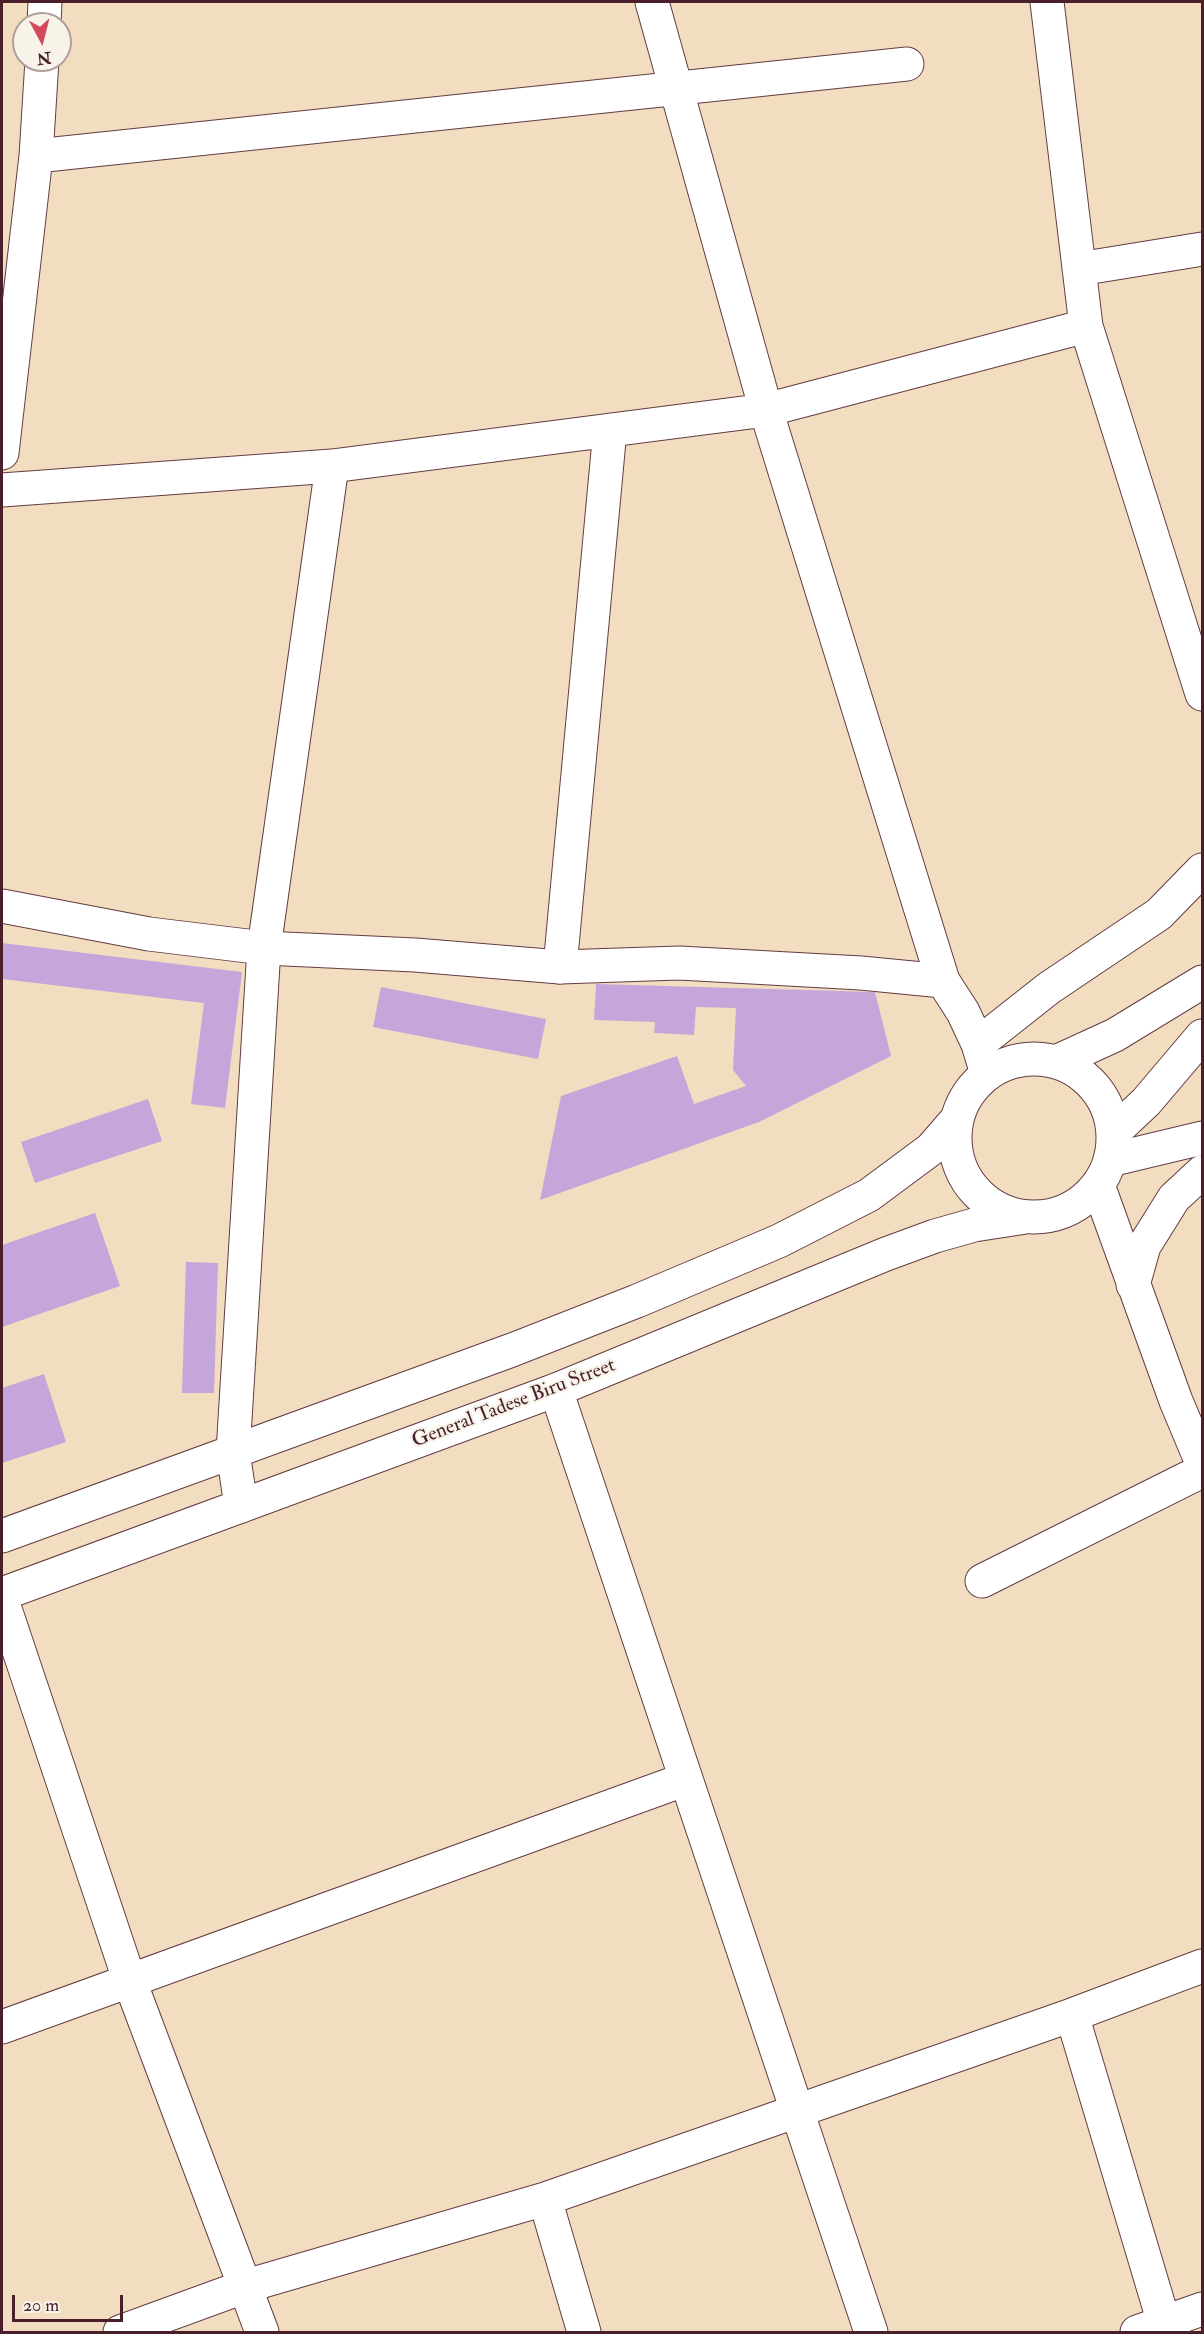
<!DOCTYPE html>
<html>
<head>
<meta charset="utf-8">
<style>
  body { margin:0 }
  #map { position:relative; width:1204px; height:2334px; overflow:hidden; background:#f2ddc0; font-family:"IM FELL Double Pica",serif }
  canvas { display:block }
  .frame { position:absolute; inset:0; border:3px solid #4a1f2b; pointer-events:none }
  .north { position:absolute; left:12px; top:12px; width:60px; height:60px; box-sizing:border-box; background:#f7f3e8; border:2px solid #b29e9c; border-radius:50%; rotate:173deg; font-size:16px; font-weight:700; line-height:24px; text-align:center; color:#4a1f2b }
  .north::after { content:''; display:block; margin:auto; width:21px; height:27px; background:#d1495b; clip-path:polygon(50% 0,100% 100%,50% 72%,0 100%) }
  .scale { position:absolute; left:12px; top:2295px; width:111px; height:27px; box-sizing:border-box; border:3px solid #4a1f2b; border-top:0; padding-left:8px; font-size:18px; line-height:21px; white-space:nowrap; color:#4a1f2b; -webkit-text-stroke:4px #f7f3e8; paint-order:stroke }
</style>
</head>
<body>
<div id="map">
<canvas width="1204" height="2334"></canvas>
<div class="frame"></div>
<div class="north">N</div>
<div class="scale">20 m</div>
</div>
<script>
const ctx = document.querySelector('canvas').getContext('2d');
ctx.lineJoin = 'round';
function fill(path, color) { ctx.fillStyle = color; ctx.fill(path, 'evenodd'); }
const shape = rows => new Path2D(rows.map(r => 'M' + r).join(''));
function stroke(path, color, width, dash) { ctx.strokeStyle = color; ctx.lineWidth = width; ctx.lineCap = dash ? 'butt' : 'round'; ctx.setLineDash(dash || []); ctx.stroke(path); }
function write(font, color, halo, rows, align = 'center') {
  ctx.font = font + ' "IM FELL Double Pica",serif'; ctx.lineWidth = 4.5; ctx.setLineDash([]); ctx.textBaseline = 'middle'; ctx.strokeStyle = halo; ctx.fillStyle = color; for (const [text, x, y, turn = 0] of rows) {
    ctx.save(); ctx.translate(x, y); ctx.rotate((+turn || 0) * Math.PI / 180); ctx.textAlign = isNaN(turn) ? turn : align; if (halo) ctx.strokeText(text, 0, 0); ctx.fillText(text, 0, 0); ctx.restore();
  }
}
const building = shape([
  [2,943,242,972,225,1108,191,1104,204,1003,2,979],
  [596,984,875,992,891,1056,759,1122,540,1200,561,1096,677,1056,694,1104,746,1086,733,1070,736,1008,696,1007,694,1035,654,1033,655,1022,594,1020],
  [381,987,546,1019,538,1059,373,1027],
  [148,1099,162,1141,35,1183,21,1142],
  [95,1213,120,1286,2,1327,2,1245],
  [186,1262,218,1263,214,1393,182,1393],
  [44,1374,66,1442,2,1463,2,1388]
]);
const street = shape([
  [652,2,766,410,943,981],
  [1047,2,1086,326,1202,694],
  [44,24,45,2],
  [36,156,907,64],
  [1079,269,1202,249],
  [2,453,36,156,42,60],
  [2,490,332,466,766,410,1086,326],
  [560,967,610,430],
  [978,1044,1049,988,1159,914,1202,870],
  [1110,1160,1202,1138],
  [1098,1185,1176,1401,1202,1463],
  [1133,1285,1144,1246,1174,1198,1202,1172],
  [556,1390,871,2332],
  [241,1506,233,1452,264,948,332,466],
  [982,1581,1202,1471],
  [2,1600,129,1979,262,2332],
  [1072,2015,1164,2323],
  [2,2027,686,1779],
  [545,2199,584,2332],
  [120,2332,246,2286,545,2199,1072,2015,1202,1966],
  [1137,2332,1202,2309]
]);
const secondary = shape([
  [2,906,149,934,264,948,415,955,560,967,679,963,861,973,943,981,963,1012,978,1044,987,1074]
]);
const primary = shape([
  '955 1138a79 79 0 1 1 158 0a79 79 0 1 1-158 0Z',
  [1056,1062,1115,1035,1202,982],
  [1113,1133,1146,1102,1202,1036],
  [2,1536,512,1350,637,1301,779,1241,869,1195,931,1149,957,1119],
  [2,1594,556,1390,886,1254,935,1236,974,1225,1026,1217]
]);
const streetNames = [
  ["General Tadese Biru Street",514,1404,-21]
];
fill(building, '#c4a6da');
stroke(street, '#633c41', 35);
stroke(secondary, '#633c41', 35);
stroke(primary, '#633c41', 35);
stroke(street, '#fff', 33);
stroke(secondary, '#fff', 33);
stroke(primary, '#fff', 33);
write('20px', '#4a1f2b', '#f7f3e8', streetNames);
</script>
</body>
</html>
